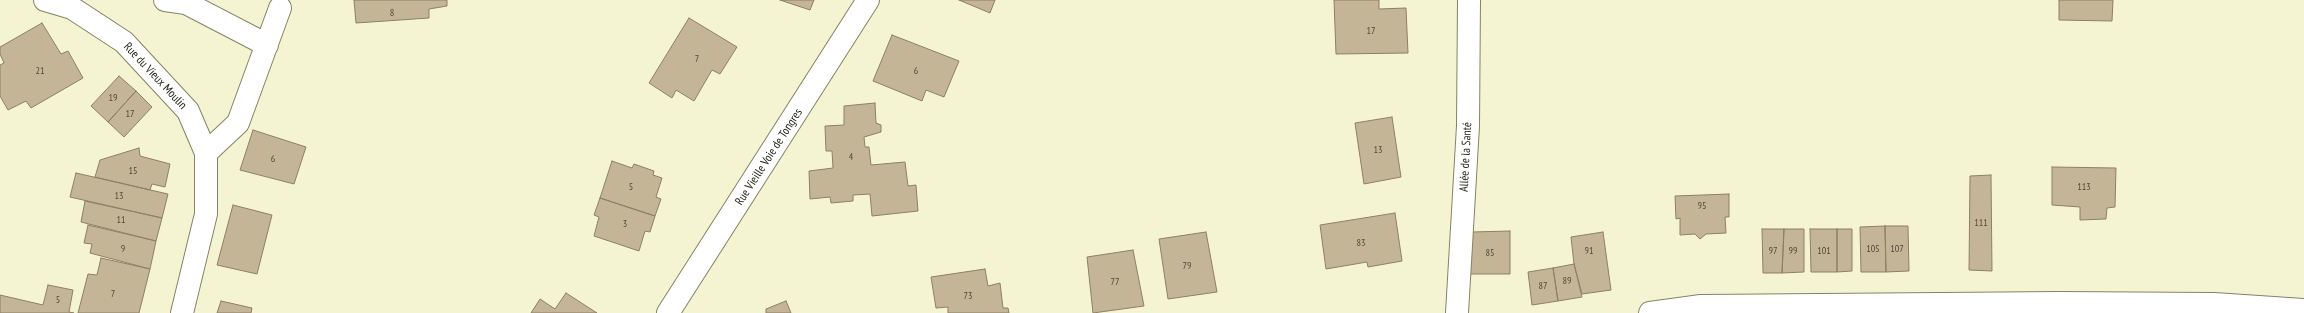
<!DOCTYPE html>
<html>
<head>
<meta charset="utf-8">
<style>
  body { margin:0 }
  canvas { display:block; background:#f5f4d2 }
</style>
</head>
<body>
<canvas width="2304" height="313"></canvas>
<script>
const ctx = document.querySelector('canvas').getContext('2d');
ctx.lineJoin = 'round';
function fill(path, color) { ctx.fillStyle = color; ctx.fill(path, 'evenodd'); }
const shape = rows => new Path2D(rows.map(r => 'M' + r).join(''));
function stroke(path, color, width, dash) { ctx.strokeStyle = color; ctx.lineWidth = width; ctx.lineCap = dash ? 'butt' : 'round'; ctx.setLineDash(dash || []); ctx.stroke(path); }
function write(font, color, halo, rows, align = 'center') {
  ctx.font = font + ' "PT Sans Narrow",sans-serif'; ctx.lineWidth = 3.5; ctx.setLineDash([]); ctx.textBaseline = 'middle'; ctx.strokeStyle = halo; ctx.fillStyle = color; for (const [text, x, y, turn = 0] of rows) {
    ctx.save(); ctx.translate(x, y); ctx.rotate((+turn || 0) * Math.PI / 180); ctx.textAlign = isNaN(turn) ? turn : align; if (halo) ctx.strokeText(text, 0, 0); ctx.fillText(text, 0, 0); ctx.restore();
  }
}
const building = shape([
  [354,0,447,0,447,6,429,9,429,18,356,23,354,0],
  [780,0,814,0,810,10,780,0],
  [959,0,995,0,990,13,959,0],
  [1334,0,1379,0,1379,9,1406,8,1408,53,1336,54,1334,0],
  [2059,0,2113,0,2112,21,2059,20,2059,0],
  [689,18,737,47,720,74,712,70,694,101,676,90,672,98,649,83,689,18],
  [42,23,61,54,68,51,83,78,31,108,26,101,8,110,0,96,0,65,4,63,0,54,0,47,42,23],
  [892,35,959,61,944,97,926,90,922,101,873,81,892,35],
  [119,76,136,91,108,122,91,106,119,76],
  [136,91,152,107,124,137,108,122,136,91],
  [875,103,876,123,881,125,881,132,864,137,865,147,869,147,871,165,905,162,908,186,916,185,918,211,872,216,870,194,853,195,853,201,831,203,830,197,810,199,809,171,833,168,832,151,826,151,825,126,844,125,844,106,875,103],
  [1392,117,1401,177,1364,184,1355,123,1392,117],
  [253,130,306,147,294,184,240,170,253,130],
  [139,148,140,156,170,164,165,187,152,184,150,190,95,177,100,160,139,148],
  [612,161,632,168,634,164,654,171,653,175,662,178,656,197,661,199,655,216,600,198,612,161],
  [2052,167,2116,168,2115,207,2107,208,2106,219,2080,220,2080,207,2052,205,2052,167],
  [76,173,168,194,162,218,70,197,76,173],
  [1991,175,1992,271,1969,270,1970,176,1991,175],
  [1729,194,1729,217,1725,217,1726,233,1706,234,1700,239,1695,234,1680,235,1680,218,1676,219,1675,196,1729,194],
  [600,198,655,216,650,232,645,231,639,251,594,236,599,217,594,215,600,198],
  [85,201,162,218,156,241,81,222,85,201],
  [233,205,272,215,257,274,217,265,233,205],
  [1395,213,1402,261,1368,267,1367,262,1326,269,1320,225,1395,213],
  [88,225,156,241,150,269,90,253,92,244,84,243,88,225],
  [1885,226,1908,226,1909,271,1886,272,1885,226],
  [1885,226,1886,272,1861,272,1860,227,1885,226],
  [1762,229,1784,229,1782,273,1763,273,1762,229],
  [1784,229,1804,229,1804,272,1782,273,1784,229],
  [1810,229,1837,229,1837,272,1811,272,1810,229],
  [1837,229,1852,229,1852,271,1837,272,1837,229],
  [1510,231,1510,274,1470,274,1472,232,1510,231],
  [1206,232,1217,292,1168,299,1159,239,1206,232],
  [1603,232,1611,290,1582,294,1574,264,1571,237,1603,232],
  [1133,250,1144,306,1093,313,1087,257,1133,250],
  [101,258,150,269,139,313,78,313,88,274,97,275,101,258],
  [1574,264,1582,297,1558,301,1553,268,1574,264],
  [1553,268,1558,301,1532,305,1528,272,1553,268],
  [985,269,988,286,1000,283,1003,308,1008,308,1009,313,948,313,948,307,936,308,931,277,985,269],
  [48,285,73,290,69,312,74,313,0,313,0,295,43,305,48,285],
  [566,293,597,313,531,313,540,299,555,309,566,293],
  [221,301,252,308,251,313,217,313,221,301],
  [786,301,791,313,766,313,766,309,786,301]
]);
const minor = shape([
  [45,0,72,8,124,42,188,111,206,153,206,214,182,313],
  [165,0,186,3,267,45],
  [206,153,238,123,280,8],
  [668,313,868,0],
  [1457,313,1468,126,1469,0]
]);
const major = shape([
  [1650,313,1701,306,2059,303,2214,304,2304,310]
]);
const numberNames = [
  ["8",392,13],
  ["17",1371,31],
  ["7",697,59],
  ["21",40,71],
  ["6",916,71],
  ["19",113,98],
  ["17",130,114],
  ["13",1378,150],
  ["4",851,157],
  ["6",273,159],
  ["15",133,171],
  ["5",631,187],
  ["113",2084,187],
  ["13",119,196],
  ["95",1702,206],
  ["11",121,220],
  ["111",1981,223],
  ["3",625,224],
  ["83",1361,243],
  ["9",123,249],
  ["105",1873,249],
  ["107",1897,249],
  ["91",1589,251],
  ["97",1773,251],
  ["99",1793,251],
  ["101",1824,251],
  ["85",1490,253],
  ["79",1187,266],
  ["89",1567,281],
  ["77",1115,282],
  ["87",1543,286],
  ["7",113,294],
  ["73",968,296],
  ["5",58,300]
];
const streetNames = [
  ["Rue du Vieux Moulin",155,76,47],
  ["Rue Vieille Voie de Tongres",769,157,-57],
  ["Allée de la Santé",1466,157,-87]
];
fill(building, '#c5b597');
stroke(building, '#8e7f63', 1);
stroke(minor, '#858365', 24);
stroke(major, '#858365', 24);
stroke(minor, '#fff', 22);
stroke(major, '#fff', 22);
write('10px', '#4f4a3a', null, numberNames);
write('12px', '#28271b', '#fff', streetNames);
</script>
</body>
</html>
